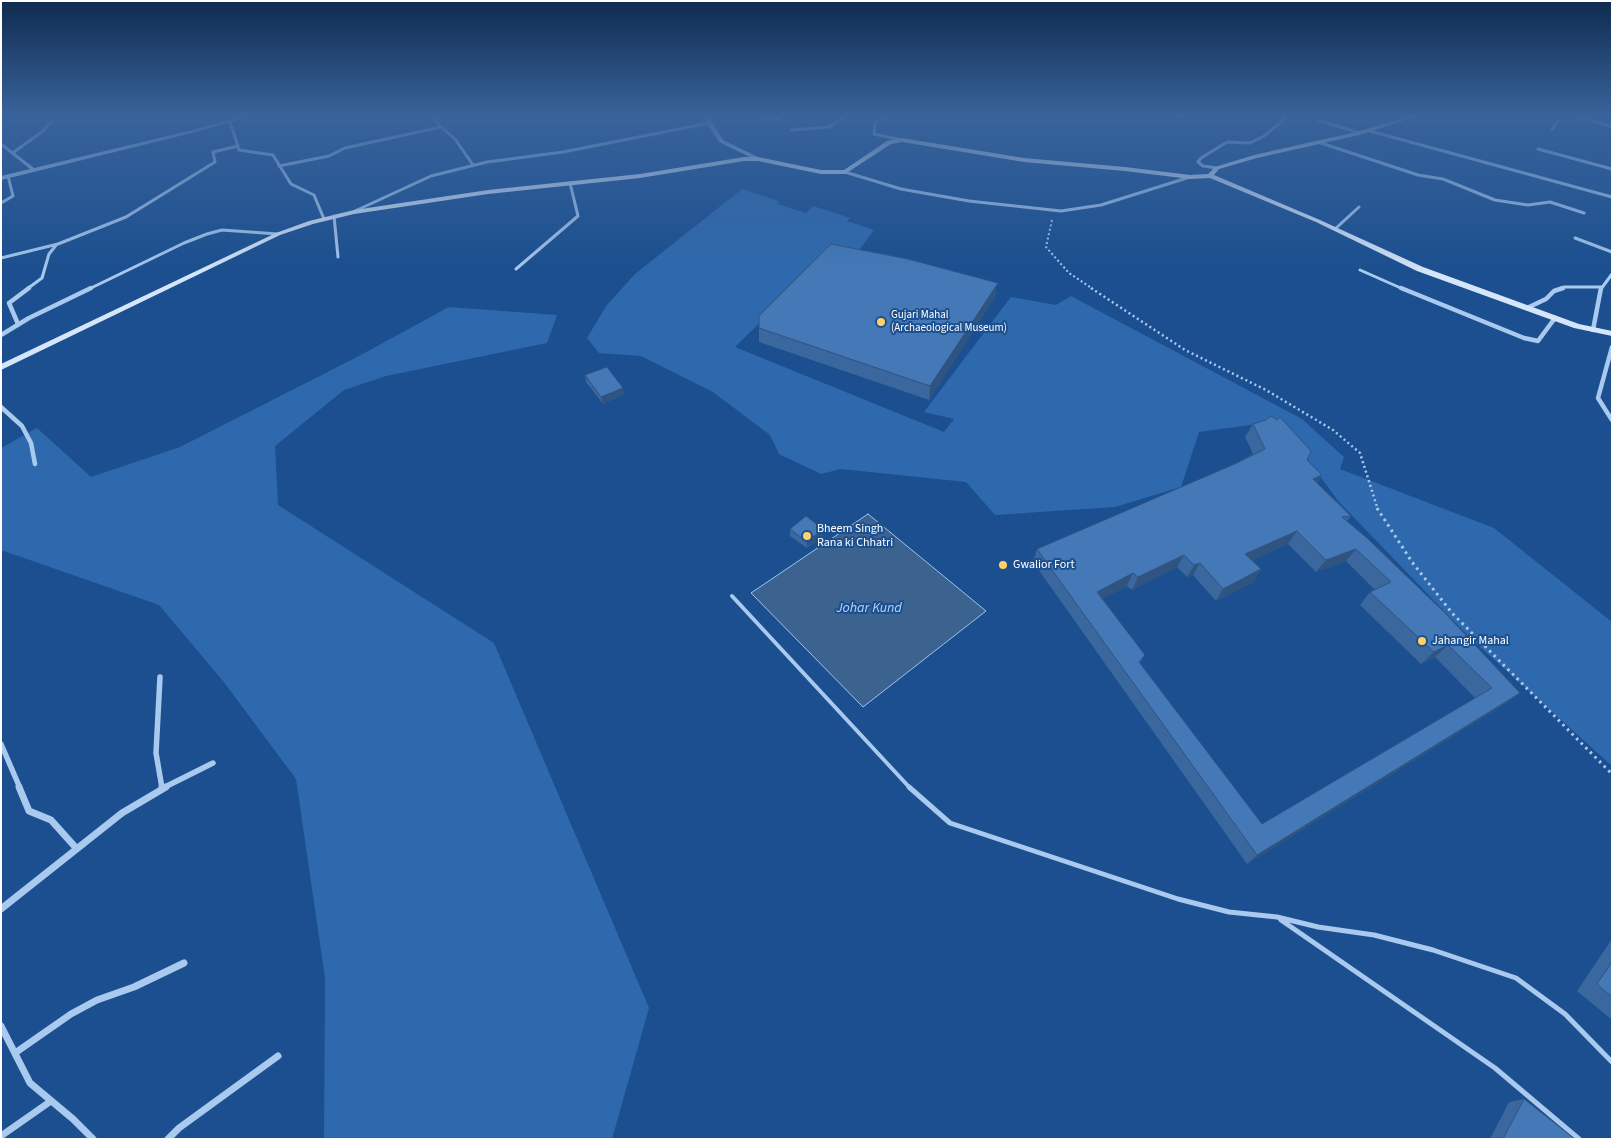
<!DOCTYPE html>
<html>
<head>
<meta charset="utf-8">
<style>
  body { margin:0 }
  #map { position:relative; width:1613px; height:1140px; overflow:hidden; background:#1b4f8f; font-family:"Source Sans 3",sans-serif }
  canvas { display:block }
  .frame { position:absolute; inset:0; border:2px solid #fff; pointer-events:none }
</style>
</head>
<body>
<div id="map">
<canvas width="1613" height="1140"></canvas>
<div class="frame"></div>
</div>
<script>
const ctx = document.querySelector('canvas').getContext('2d');
ctx.lineJoin = 'round';
function fill(path, color) { ctx.fillStyle = color; ctx.fill(path, 'evenodd'); }
const shape = rows => new Path2D(rows.map(r => 'M' + r).join(''));
function stroke(path, color, width, dash) { ctx.strokeStyle = color; ctx.lineWidth = width; ctx.lineCap = dash ? 'butt' : 'round'; ctx.setLineDash(dash || []); ctx.stroke(path); }
function write(font, color, halo, rows, align = 'center') {
  ctx.font = font + ' "Source Sans 3",sans-serif'; ctx.lineWidth = 4; ctx.setLineDash([]); ctx.textBaseline = 'middle'; ctx.strokeStyle = halo; ctx.fillStyle = color; for (const [text, x, y, turn = 0] of rows) {
    ctx.save(); ctx.translate(x, y); ctx.rotate((+turn || 0) * Math.PI / 180); ctx.textAlign = isNaN(turn) ? turn : align; if (halo) ctx.strokeText(text, 0, 0); ctx.fillText(text, 0, 0); ctx.restore();
  }
}
const green = shape([
  [742,189,779,201,778,204,806,213,813,206,850,218,847,221,874,230,853,258,827,257,735,347,944,432,954,419,924,412,1011,297,1056,305,1071,296,1302,419,1344,457,1340,469,1494,528,1612,622,1612,766,1468,636,1339,502,1279,421,1199,432,1181,487,1115,507,995,515,966,482,841,469,821,474,779,454,770,435,713,392,641,356,599,353,587,338,606,306,635,274],
  [449,307,557,315,547,343,386,376,344,390,275,446,278,505,494,643,649,1008,612,1139,324,1139,325,978,296,779,223,681,159,605,1,550,1,448,37,428,91,477,180,447,357,357]
]);
const water = shape([
  [868,514,986,611,863,707,751,593,868,514]
]);
const pathFar2 = shape([
  [1052,220,1046,247,1069,273,1093,289]
]);
const pathFar1 = shape([
  [1091,288,1185,350,1266,390,1333,430,1360,453,1378,510]
]);
const path = shape([
  [1377,508,1412,562,1452,613,1612,774]
]);
const serviceFar1 = shape([
  [732,596,910,788]
]);
const service = shape([
  [909,787,950,823,1178,899,1229,912,1277,917,1318,927,1374,935,1433,950,1516,978,1565,1014,1612,1062],
  [1281,920,1495,1068,1579,1139]
]);
const minorFar3 = shape([
  [105,114,107,116],
  [230,114,235,120],
  [432,114,438,124,455,139,473,165],
  [752,114,761,119,779,119],
  [888,114,875,122,874,134,902,140],
  [1168,114,1181,117,1187,117,1192,114],
  [1571,114,1612,127],
  [1317,120,1360,133],
  [230,121,239,150,273,155,291,184,314,195,324,219],
  [791,130,829,127,849,114],
  [1552,130,1563,114],
  [1370,131,1612,197],
  [1321,143,1418,175,1443,179,1495,200,1528,205,1550,202,1584,213],
  [1,144,34,170],
  [1538,149,1612,169],
  [14,152,43,131,53,120],
  [279,166,329,156,345,148,441,127],
  [1217,168,1203,166,1198,162,1201,158,1227,142,1250,143,1264,136,1285,119,1286,114],
  [845,172,901,189,969,201,1061,211,1101,205,1190,177],
  [1,203,13,196,8,176],
  [355,211,431,176,487,162,563,152,709,123],
  [334,216,338,257],
  [1335,229,1359,207],
  [1575,238,1612,252],
  [1,258,58,244,126,217,215,162,213,152,238,146],
  [516,269,578,216,570,183],
  [1360,270,1403,289],
  [27,289,42,278,49,254,57,244],
  [89,289,184,243,207,234,222,230,278,234],
  [1559,289,1565,287,1601,287],
  [1601,289,1612,274]
]);
const minorFar2 = shape([
  [1401,288,1524,338,1538,341,1555,318],
  [1527,308,1546,299,1554,291,1563,288],
  [18,324,9,303,29,288],
  [1593,330,1601,288],
  [1,335,29,318,91,288],
  [1612,347,1598,398,1612,420],
  [1,407,22,426,31,443,35,464]
]);
const minorFar1 = shape([
  [160,677,156,753,162,788],
  [1,744,20,788],
  [163,788,213,763]
]);
const minor = shape([
  [19,787,29,811,51,820,77,849],
  [162,787,162,789],
  [1,909,122,813,166,787],
  [1,1026,30,1083,73,1119,93,1139],
  [15,1053,71,1014,97,1000,134,987,184,963],
  [1,1136,51,1101],
  [168,1139,179,1128,278,1056]
]);
const tertiary = shape([
  [250,114,259,114,196,132,1,180,1,176,192,130,250,114],
  [701,114,707,114,723,140,760,158,760,160,756,160,719,142,701,114]
]);
const secondary = shape([
  [1417,114,1426,114,1359,135,1257,158,1219,169,1214,175,1320,220,1423,267,1579,324,1612,331,1612,336,1574,328,1417,271,1316,222,1210,178,1190,179,1125,171,1024,162,902,142,891,144,845,174,821,174,758,161,744,161,640,178,488,194,354,214,313,224,280,235,1,370,1,364,276,233,309,221,354,210,488,190,640,174,744,157,758,157,821,170,844,170,887,141,902,138,1024,158,1125,167,1190,175,1208,174,1215,167,1254,155,1356,132,1417,114]
]);
const wall = shape([
  [995,297,929,400,759,342,759,328],
  [585,375,625,394,603,404,586,382],
  [1253,424,1307,460,1322,475,1317,483,1351,516,1347,521,1520,693,1505,704,1247,864,1033,562,1037,549,1237,463,1253,454,1245,437],
  [1288,544,1316,572,1346,561,1375,590,1370,592,1360,605,1421,664,1435,657,1475,698,1262,824,1140,663,1145,655,1102,599,1127,586,1132,590,1177,567,1187,577,1193,575,1216,601,1253,582,1261,569,1252,560],
  [790,529,823,536,807,548,790,536],
  [1612,939,1612,1020,1577,991],
  [1524,1099,1575,1139,1490,1139,1509,1102]
]);
const shadedWall = shape([
  [998,283,995,297,929,400,930,386],
  [623,388,625,394,603,404,601,397],
  [1322,475,1313,488,1313,479],
  [823,529,823,536,807,548,807,542],
  [1297,531,1288,544,1237,567,1245,554],
  [1356,549,1346,561,1316,572,1326,560],
  [1184,555,1177,567,1132,590,1138,577],
  [1200,563,1193,575,1187,577,1194,565],
  [1261,569,1253,582,1216,601,1223,589],
  [1133,573,1127,586,1091,605,1097,592],
  [1448,645,1435,657,1421,664,1434,652],
  [1520,693,1505,704,1247,864,1257,855]
]);
const building = shape([
  [831,244,908,259,998,283,930,386,759,328,759,316,831,244],
  [607,367,623,388,601,397,585,375,607,367],
  [1271,416,1277,420,1280,417,1311,451,1307,460,1322,475,1313,479,1351,516,1342,517,1367,538,1445,613,1520,693,1257,855,1037,549,1237,463,1265,449,1253,424,1266,420,1271,416],
  [1297,531,1326,560,1356,549,1391,582,1370,592,1434,652,1448,645,1492,688,1262,824,1139,662,1145,655,1097,592,1133,573,1138,577,1184,555,1194,565,1200,563,1223,589,1261,569,1245,554,1297,531],
  [806,516,823,529,807,542,790,529,806,516],
  [1612,962,1612,997,1597,984,1612,962],
  [1524,1099,1575,1139,1503,1139,1524,1099]
]);
const markers = [
  [881,322,5,"#ffd166"],
  [807,536,5,"#ffd166"],
  [1003,565,5,"#ffd166"],
  [1422,641,5,"#ffd166"]
];
const farPoinames = [
  ["Gujari Mahal",891,316],
  ["(Archaeological Museum)",891,329]
];
const poiNames = [
  ["Bheem Singh",817,529],
  ["Rana ki Chhatri",817,543],
  ["Gwalior Fort",1013,565],
  ["Jahangir Mahal",1432,641]
];
const waterNames = [
  ["Johar Kund",869,609]
];
fill(green, '#2e69ad');
fill(water, '#3c6290');
stroke(water, '#9cc4f0', 1);
stroke(pathFar2, '#a9c9ee', 2, [2, 2.5]);
stroke(pathFar1, '#a9c9ee', 2.5, [2, 3]);
stroke(path, '#a9c9ee', 3, [2.5, 4]);
stroke(serviceFar1, '#a9c9ee', 4);
stroke(service, '#a9c9ee', 5);
stroke(minorFar3, '#a9c9ee', 3);
stroke(minorFar2, '#a9c9ee', 4.5);
stroke(minorFar1, '#a9c9ee', 5.5);
stroke(minor, '#a9c9ee', 7);
fill(tertiary, '#a9c9ee');
fill(secondary, '#d6e6fa');
fill(wall, '#3a679d');
fill(shadedWall, '#305480');
fill(building, '#4478b7');
stroke(building, '#305480', 1);
const sky = ctx.createLinearGradient(0, 0, 0, 274);
sky.addColorStop(0, '#0f2b4f');
sky.addColorStop(0.42, '#39639b');
sky.addColorStop(1, '#39639b00');
ctx.fillStyle = sky;
ctx.fillRect(0, 0, 1613, 274);
for (const [x, y, r, color] of markers) { const dot = new Path2D(); dot.arc(x, y, r, 0, 2 * Math.PI); ctx.fillStyle = color; ctx.fill(dot); stroke(dot, '#1b4f8f', 2); }
write('11px', '#fff', '#1b4f8f', farPoinames, 'left');
write('12px', '#fff', '#1b4f8f', poiNames, 'left');
write('italic 14px', '#b5d3f5', '#1b4f8f', waterNames);
</script>
</body>
</html>
